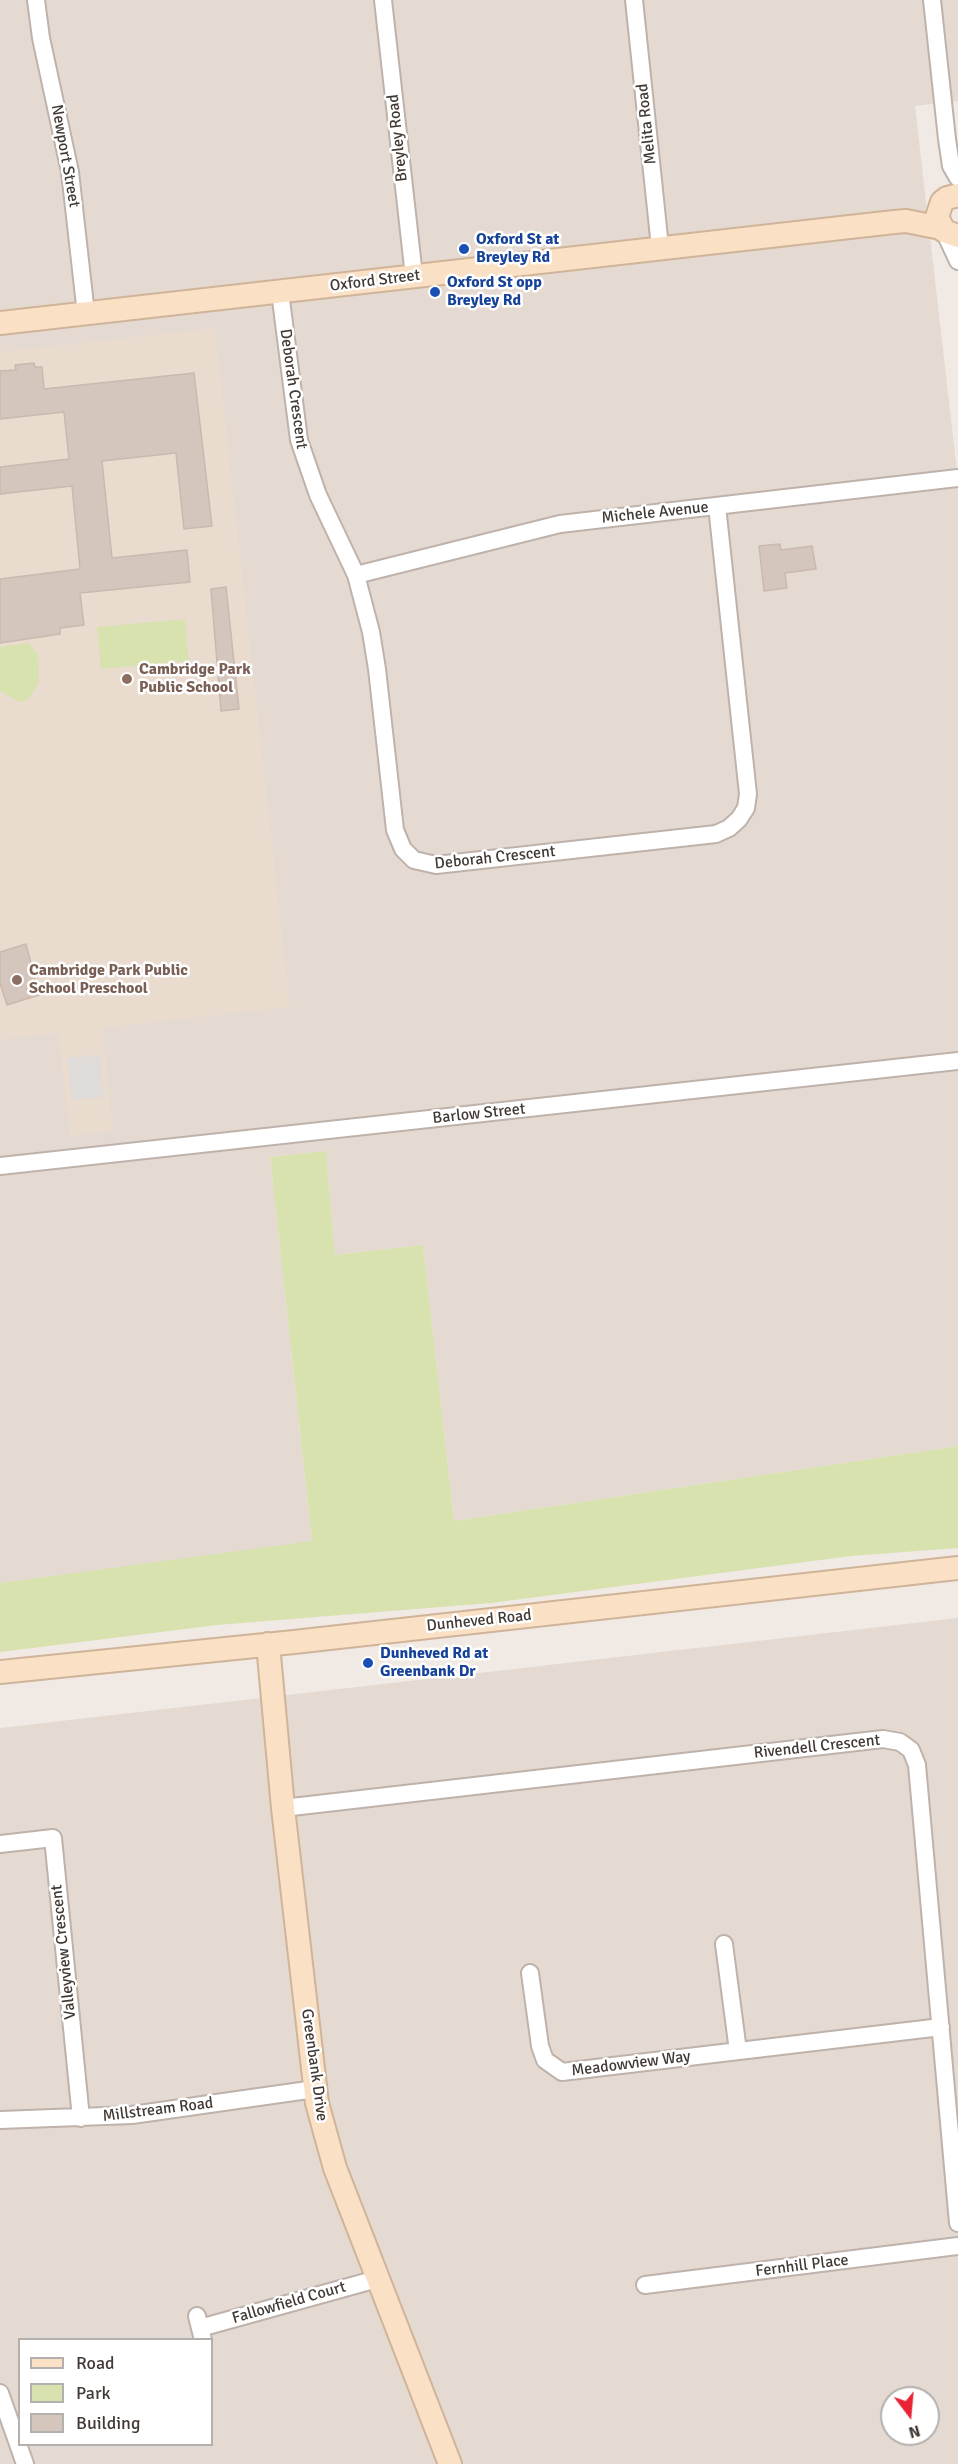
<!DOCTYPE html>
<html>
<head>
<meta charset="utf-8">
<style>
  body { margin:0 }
  #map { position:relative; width:958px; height:2464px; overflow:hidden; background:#f0e9e4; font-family:Signika,sans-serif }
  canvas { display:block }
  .legend { position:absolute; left:18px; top:2338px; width:195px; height:108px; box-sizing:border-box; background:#fff; border:2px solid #b3b0ae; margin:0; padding:8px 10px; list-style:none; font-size:18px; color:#423934 }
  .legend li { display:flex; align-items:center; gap:12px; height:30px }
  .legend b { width:30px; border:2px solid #b3b0ae }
  .north { position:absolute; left:880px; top:2386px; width:60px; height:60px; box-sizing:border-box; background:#fff; border:2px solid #b3b0ae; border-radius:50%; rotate:164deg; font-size:16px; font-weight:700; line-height:24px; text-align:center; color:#423934 }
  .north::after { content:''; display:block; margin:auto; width:21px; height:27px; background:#e92234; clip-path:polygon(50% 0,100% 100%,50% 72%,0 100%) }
</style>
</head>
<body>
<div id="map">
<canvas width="958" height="2464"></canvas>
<ul class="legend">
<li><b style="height:8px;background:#fae0c4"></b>Road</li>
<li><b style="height:16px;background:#d8e2af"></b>Park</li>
<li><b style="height:16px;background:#d4c5bd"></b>Building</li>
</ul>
<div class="north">N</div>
</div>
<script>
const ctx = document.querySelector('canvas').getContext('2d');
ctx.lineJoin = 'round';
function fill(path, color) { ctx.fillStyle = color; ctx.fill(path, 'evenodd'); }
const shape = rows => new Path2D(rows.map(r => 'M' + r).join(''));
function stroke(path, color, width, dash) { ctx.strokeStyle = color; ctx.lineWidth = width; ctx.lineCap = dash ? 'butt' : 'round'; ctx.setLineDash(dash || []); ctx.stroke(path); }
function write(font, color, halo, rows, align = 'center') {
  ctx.font = font + ' Signika,sans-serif'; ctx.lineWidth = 5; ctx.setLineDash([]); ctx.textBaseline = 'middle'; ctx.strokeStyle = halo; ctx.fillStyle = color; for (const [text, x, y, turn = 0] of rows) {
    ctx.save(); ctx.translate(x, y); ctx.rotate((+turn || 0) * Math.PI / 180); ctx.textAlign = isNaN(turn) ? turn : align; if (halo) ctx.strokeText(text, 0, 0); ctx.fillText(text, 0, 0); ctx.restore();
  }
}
const residential = shape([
  [0,0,958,0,958,101,915,106,958,480,958,1446,454,1521,423,1245,335,1255,326,1151,270,1157,312,1542,0,1583],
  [958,1618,958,2464,0,2464,0,1728],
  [20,2340,212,2340,212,2444,20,2444],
  [892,2398,928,2398,928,2434,892,2434]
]);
const education = shape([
  [215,328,290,1007,102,1028,113,1131,70,1136,58,1033,0,1040,0,352]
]);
const green = shape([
  [185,619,189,661,101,669,97,627],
  [29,643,38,656,39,682,28,700,20,702,0,691,0,647],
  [326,1151,335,1255,423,1245,454,1521,958,1446,958,1548,851,1556,491,1603,217,1625,0,1652,0,1583,312,1541,270,1157]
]);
const parking = shape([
  [100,1055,104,1097,72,1100,68,1058]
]);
const building = shape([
  [34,363,35,367,42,367,44,389,194,373,212,526,184,529,176,453,102,461,112,558,187,550,190,582,80,593,84,625,60,628,60,634,0,643,0,579,80,569,72,486,0,494,0,467,69,459,64,412,0,419,0,371,16,370,15,365,34,363],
  [780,544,781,550,812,546,816,569,785,573,787,588,764,591,759,546,780,544],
  [226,587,239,709,221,711,211,589,226,587],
  [26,944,39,995,7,1005,0,983,0,952,26,944]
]);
const street = shape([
  [36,0,41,38,70,172,86,314],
  [383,0,414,276],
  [634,0,660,247],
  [932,0,947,139,951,166,958,178],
  [944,231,958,261],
  [280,292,299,440,318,495,356,575,371,632,377,669,395,830,403,849,414,860,436,865,716,834,729,828,739,819,746,808,748,794,717,506],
  [356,575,560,524,958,478],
  [0,1166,958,1061],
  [283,1808,883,1739,900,1742,911,1750,917,1765,958,2223],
  [0,1844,53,1838,81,2118],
  [724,1944,738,2051],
  [530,1973,540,2046,545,2060,562,2072,941,2027],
  [0,2120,132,2115,315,2089],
  [645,2285,958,2246],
  [197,2316,203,2340],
  [200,2328,377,2279],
  [0,2393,25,2464]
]);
const secondary = shape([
  [958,195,947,198,942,202,937,217,944,231,958,236],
  [0,323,894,222,906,221,941,228],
  [268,1644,283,1808,317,2103,335,2168,450,2464],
  [0,1672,294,1642,958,1568]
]);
const markers = [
  [464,249,6,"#1a4fb4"],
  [435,292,6,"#1a4fb4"],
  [127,679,6,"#8d6e63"],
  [17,980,6,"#8d6e63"],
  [368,1663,6,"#1a4fb4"]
];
const streetNames = [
  ["Melita Road",647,124,-96],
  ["Breyley Road",398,138,-96],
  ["Newport Street",65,156,80],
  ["Oxford Street",375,281,-7],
  ["Deborah Crescent",293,389,82],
  ["Michele Avenue",655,513,-6],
  ["Deborah Crescent",495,858,-6],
  ["Barlow Street",479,1114,-6],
  ["Dunheved Road",479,1621,-6],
  ["Rivendell Crescent",817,1747,-6],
  ["Valleyview Crescent",64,1952,-96],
  ["Meadowview Way",631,2064,-7],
  ["Greenbank Drive",314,2065,82],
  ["Millstream Road",158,2110,-7],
  ["Fernhill Place",802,2266,-7],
  ["Fallowfield Court",289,2303,-16]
];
const transitNames = [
  ["Oxford St at",476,240],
  ["Breyley Rd",476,258],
  ["Oxford St opp",447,283],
  ["Breyley Rd",447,301],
  ["Dunheved Rd at",380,1654],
  ["Greenbank Dr",380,1672]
];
const educationNames = [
  ["Cambridge Park",139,670],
  ["Public School",139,688],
  ["Cambridge Park Public",29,971],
  ["School Preschool",29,989]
];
fill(residential, '#e4dad2');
fill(education, '#e9dbce');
fill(green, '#d8e2af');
fill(parking, '#dedbd9');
fill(building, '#d4c5bd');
stroke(building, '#cbb8ae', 1.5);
stroke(street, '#beb2aa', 20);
stroke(secondary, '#d0b499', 26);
stroke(street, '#fff', 16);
stroke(secondary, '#fae0c4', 22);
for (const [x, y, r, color] of markers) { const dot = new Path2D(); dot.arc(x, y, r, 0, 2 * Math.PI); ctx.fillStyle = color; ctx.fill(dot); stroke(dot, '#fff', 2); }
write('16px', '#423934', '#fff', streetNames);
write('bold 16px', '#164399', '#fff', transitNames, 'left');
write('bold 16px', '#785e54', '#fff', educationNames, 'left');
</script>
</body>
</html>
